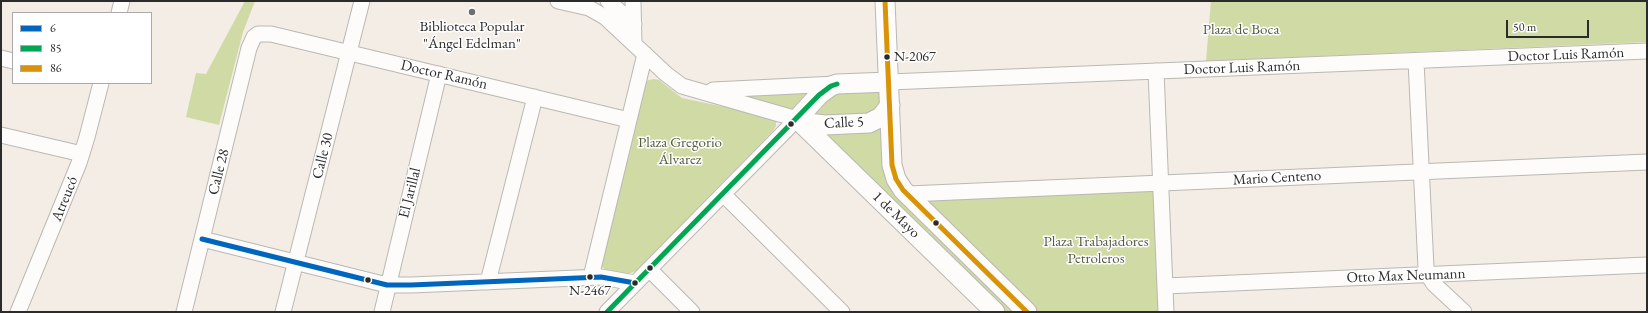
<!DOCTYPE html>
<html>
<head>
<meta charset="utf-8">
<style>
  body { margin:0 }
  #map { position:relative; width:1648px; height:313px; overflow:hidden; background:#f3ede6; font-family:"EB Garamond",serif }
  canvas { display:block }
  .frame { position:absolute; inset:0; border:2px solid #2b2b2b; pointer-events:none }
  .legend { position:absolute; left:12px; top:12px; width:140px; height:72px; box-sizing:border-box; background:#fff; border:1px solid #aaa; margin:0; padding:5px 7px; list-style:none; font-size:12px; color:#2b2b2b }
  .legend li { display:flex; align-items:center; gap:8px; height:20px }
  .legend b { width:20px; border:1px solid #aaa }
  .scale { position:absolute; left:1506px; top:20px; width:83px; height:18px; box-sizing:border-box; border:2px solid #2b2b2b; border-top:0; padding-left:5px; font-size:12px; line-height:14px; white-space:nowrap; color:#2b2b2b; -webkit-text-stroke:3px #fff; paint-order:stroke }
</style>
</head>
<body>
<div id="map">
<canvas width="1648" height="313"></canvas>
<div class="frame"></div>
<ul class="legend">
<li><b style="height:5px;background:#0065bd"></b>6</li>
<li><b style="height:5px;background:#00a651"></b>85</li>
<li><b style="height:5px;background:#d89406"></b>86</li>
</ul>
<div class="scale">50 m</div>
</div>
<script>
const ctx = document.querySelector('canvas').getContext('2d');
ctx.lineJoin = 'round';
function fill(path, color) { ctx.fillStyle = color; ctx.fill(path, 'evenodd'); }
const shape = rows => new Path2D(rows.map(r => 'M' + r).join(''));
function stroke(path, color, width, dash) { ctx.strokeStyle = color; ctx.lineWidth = width; ctx.lineCap = dash ? 'butt' : 'round'; ctx.setLineDash(dash || []); ctx.stroke(path); }
function write(font, color, halo, rows, align = 'center') {
  ctx.font = font + ' "EB Garamond",serif'; ctx.lineWidth = 3; ctx.setLineDash([]); ctx.textBaseline = 'middle'; ctx.strokeStyle = halo; ctx.fillStyle = color; for (const [text, x, y, turn = 0] of rows) {
    ctx.save(); ctx.translate(x, y); ctx.rotate((+turn || 0) * Math.PI / 180); ctx.textAlign = isNaN(turn) ? turn : align; if (halo) ctx.strokeText(text, 0, 0); ctx.fillText(text, 0, 0); ctx.restore();
  }
}
const green = shape([
  [245,1,255,1,243,32,219,125,186,117,196,73,206,74],
  [1211,1,1647,1,1647,42,1206,61],
  [654,79,659,80,682,98,772,117,776,121,776,126,773,131,636,271,628,274,607,271,601,266,645,81],
  [880,91,884,97,877,114,817,116,816,114,815,111,830,93],
  [816,92,795,110,744,99,743,96],
  [882,122,886,170,1021,312,1004,312,821,132],
  [1154,189,1160,312,1037,312,931,208,929,204,930,200]
]);
const minor = shape([
  [558,1,589,8,605,17,666,74,682,86,797,119,607,312],
  [608,1,634,24],
  [633,1,634,44],
  [119,13,122,1],
  [1,58,13,61],
  [1416,61,1426,268,1428,275,1434,284,1464,312],
  [1156,71,1166,312],
  [889,82,1647,51],
  [713,90,836,84],
  [1,135,82,154],
  [723,194,842,312],
  [908,194,1647,162],
  [202,239,387,285,411,285,601,277,635,283],
  [649,269,692,312],
  [591,277,645,54],
  [488,282,535,97],
  [1165,286,1647,265],
  [18,312,79,163,87,137,101,83],
  [184,312,249,48,254,37,258,34,271,34,629,120],
  [283,312,362,1],
  [382,312,439,74]
]);
const major = shape([
  [885,1,892,165,896,179,903,190,1027,312],
  [797,119,995,312],
  [797,119,819,95,831,86,837,84,889,82],
  [798,119,807,123,825,125,869,123,881,117,890,105]
]);
const bus1 = shape([
  [202,239,387,285,411,285,601,277,635,283]
]);
const bus2 = shape([
  [607,312,819,95,831,86,837,84]
]);
const bus3 = shape([
  [885,1,892,165,896,179,903,190,1027,312]
]);
const markers = [
  [472,12,4,"#716f6c"],
  [887,57,3.5,"#2b2b2b"],
  [791,124,3.5,"#2b2b2b"],
  [936,223,3.5,"#2b2b2b"],
  [650,268,3.5,"#2b2b2b"],
  [590,277,3.5,"#2b2b2b"],
  [368,280,3.5,"#2b2b2b"],
  [635,283,3.5,"#2b2b2b"]
];
const busNames = [
  ["N-2067",894,57],
  ["N-2467",590,291,"center"]
];
const poiNames = [
  ["Biblioteca Popular",472,27],
  ["\"Ángel Edelman\"",472,44]
];
const parkNames = [
  ["Plaza de Boca",1241,30],
  ["Plaza Gregorio",680,143],
  ["Álvarez",680,160],
  ["Plaza Trabajadores",1096,242],
  ["Petroleros",1096,259]
];
const streetNames = [
  ["Doctor Luis Ramón",1566,55,-2],
  ["Doctor Luis Ramón",1242,68,-2],
  ["Doctor Ramón",444,75,13],
  ["Calle 5",844,123,-3],
  ["Calle 30",323,156,-76],
  ["Calle 28",219,172,-76],
  ["Mario Centeno",1277,178,-3],
  ["El Jarillal",410,193,-76],
  ["Atreucó",65,199,-68],
  ["1 de Mayo",896,215,44],
  ["Otto Max Neumann",1406,276,-2]
];
fill(green, '#cfdaa5');
stroke(minor, '#bbb8b3', 17);
stroke(major, '#bbb8b3', 21);
stroke(minor, '#fdfcfb', 15);
stroke(major, '#fdfcfb', 19);
stroke(bus1, '#0065bd', 5);
stroke(bus2, '#00a651', 5);
stroke(bus3, '#d89406', 5);
for (const [x, y, r, color] of markers) { const dot = new Path2D(); dot.arc(x, y, r, 0, 2 * Math.PI); ctx.fillStyle = color; ctx.fill(dot); stroke(dot, '#fff', 1.5); }
write('14px', '#2b2b2b', '#fff', busNames, 'left');
write('15px', '#2b2b2b', '#fff', poiNames);
write('15px', '#545b40', '#fff', parkNames);
write('15px', '#2b2b2b', '#fff', streetNames);
</script>
</body>
</html>
